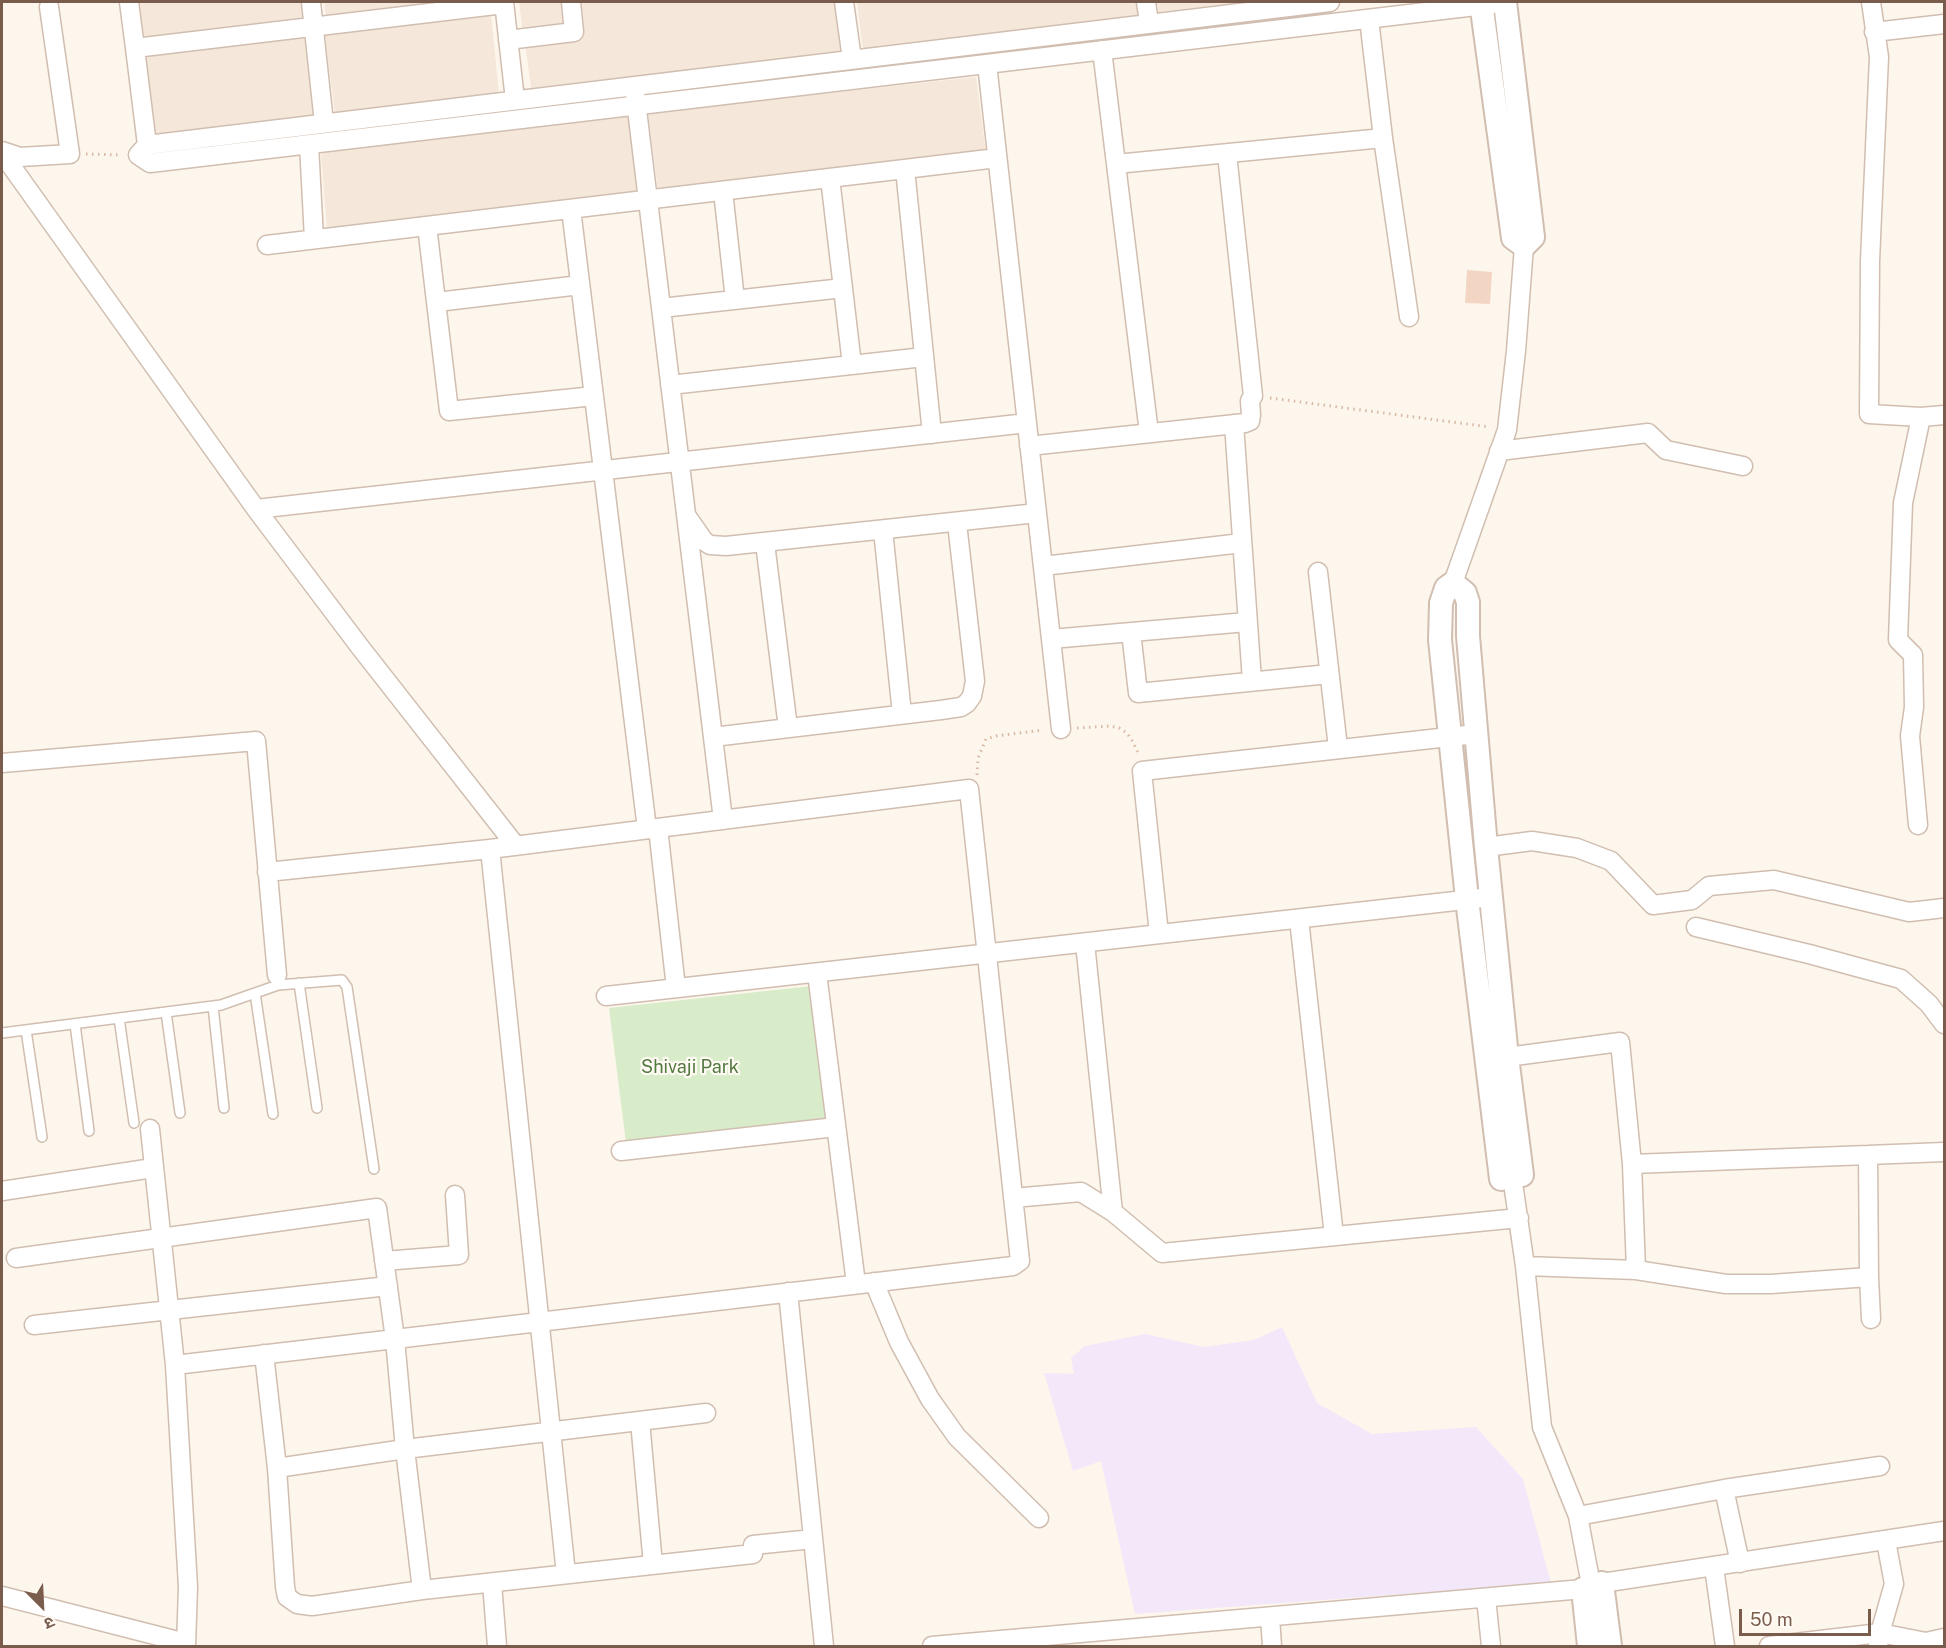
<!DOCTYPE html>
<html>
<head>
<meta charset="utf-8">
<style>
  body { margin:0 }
  #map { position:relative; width:1946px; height:1648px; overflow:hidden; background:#fdf6ec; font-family:"Public Sans","Noto Sans Devanagari",sans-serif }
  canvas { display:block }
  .frame { position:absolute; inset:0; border:3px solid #7a5c4d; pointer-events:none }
  .north { position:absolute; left:12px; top:1576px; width:60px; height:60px; -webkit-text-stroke:4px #fffaf3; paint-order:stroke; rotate:156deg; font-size:16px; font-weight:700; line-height:24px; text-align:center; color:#7a5c4d }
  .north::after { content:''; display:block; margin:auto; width:21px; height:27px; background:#7a5c4d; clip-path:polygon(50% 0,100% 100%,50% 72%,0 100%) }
  .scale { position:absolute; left:1739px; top:1609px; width:132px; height:27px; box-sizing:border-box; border:3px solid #7a5c4d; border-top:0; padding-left:8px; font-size:18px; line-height:21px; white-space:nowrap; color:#7a5c4d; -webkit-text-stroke:4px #fffaf3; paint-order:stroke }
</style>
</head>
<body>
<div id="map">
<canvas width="1946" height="1648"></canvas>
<div class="frame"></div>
<div class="north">उ</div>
<div class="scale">50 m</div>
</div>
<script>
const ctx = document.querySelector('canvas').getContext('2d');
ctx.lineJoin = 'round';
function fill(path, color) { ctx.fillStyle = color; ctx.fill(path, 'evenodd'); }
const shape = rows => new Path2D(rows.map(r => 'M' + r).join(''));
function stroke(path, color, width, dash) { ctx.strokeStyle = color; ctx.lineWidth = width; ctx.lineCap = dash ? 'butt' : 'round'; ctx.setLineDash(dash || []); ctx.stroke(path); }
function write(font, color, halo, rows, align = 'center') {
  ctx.font = font + ' "Public Sans",sans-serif'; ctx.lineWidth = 4.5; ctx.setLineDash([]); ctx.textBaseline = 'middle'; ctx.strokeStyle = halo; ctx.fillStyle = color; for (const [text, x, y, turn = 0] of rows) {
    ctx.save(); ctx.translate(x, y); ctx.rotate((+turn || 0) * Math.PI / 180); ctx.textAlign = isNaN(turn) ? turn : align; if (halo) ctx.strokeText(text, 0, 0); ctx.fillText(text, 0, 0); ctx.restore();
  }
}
const residential = shape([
  [138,2,305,2,307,17,143,37],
  [324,2,449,2,326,16],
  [519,2,566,2,569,27,523,34],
  [578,2,835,2,841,52,531,88,525,43,581,37],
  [857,2,1136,2,1137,15,863,50],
  [1157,2,1245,2,1158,12],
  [491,13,499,94,335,114,324,30],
  [306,31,316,116,153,136,142,52],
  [976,77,986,153,658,191,648,113],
  [629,115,640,194,327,232,321,151]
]);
const education = shape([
  [1282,1327,1317,1403,1372,1434,1476,1427,1523,1479,1551,1583,1135,1614,1101,1461,1073,1471,1044,1373,1074,1374,1071,1358,1085,1346,1145,1334,1204,1347,1254,1340]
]);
const green = shape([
  [812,986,828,1119,626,1143,609,1008]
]);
const building = shape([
  [1467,270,1492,272,1490,304,1465,303]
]);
const path = shape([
  [86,154,122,155],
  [1270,398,1490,427],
  [1077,728,1110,726,1119,728,1127,733,1133,742,1139,755],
  [977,775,978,758,986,739,996,736,1043,730]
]);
const service = shape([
  [277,980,278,985,342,980,347,987,374,1169],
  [299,983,317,1108],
  [255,993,273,1114],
  [213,1006,224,1108],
  [166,1012,180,1113],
  [119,1018,134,1123],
  [75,1024,89,1131],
  [26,1030,42,1137],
  [2,1033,221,1005,278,985]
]);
const minor = shape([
  [129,2,135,48],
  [311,2,324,123],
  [504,2,515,100],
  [844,2,852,59],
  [1146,2,1149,23],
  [1330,2,147,145,138,155,150,163,1493,4],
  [1871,2,1879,57,1870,261,1869,414,1921,417,1944,415],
  [1369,19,1383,138,1409,317],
  [1874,32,1944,24],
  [508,40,574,32,571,2],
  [1102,50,1149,433],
  [987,64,1061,729],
  [635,93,723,820],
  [309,144,314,239],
  [147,145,135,48,504,4],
  [2,151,20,157,70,154,49,7],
  [2,153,256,509,360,647,516,846],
  [1116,164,1383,138],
  [905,169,932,434],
  [830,178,852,365],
  [723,191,735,300],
  [571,209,647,829],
  [427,226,449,411,594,396],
  [267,245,997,158],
  [437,302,580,285],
  [661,308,843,288],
  [670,385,924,357],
  [1234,424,1252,681],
  [1029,446,1245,423,1250,421,1251,415,1250,401,1253,396,1227,154],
  [1499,451,1648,433,1666,450,1743,466],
  [256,509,1027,423],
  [688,518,704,541,710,545,726,546,1037,513],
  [883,530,902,714],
  [765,543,788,728],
  [1043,566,1242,543],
  [1318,572,1338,748],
  [1453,583,1507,430,1516,351,1524,246],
  [1131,632,1138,693,1329,674],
  [1051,639,1247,622],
  [713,737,941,710,961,707,967,703,972,696,975,681,957,523],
  [2,763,256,741,277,975],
  [1918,825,1910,736,1914,707,1913,655,1898,640,1903,503,1921,417],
  [658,828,676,988],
  [1486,847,1532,841,1577,848,1611,861,1653,905,1692,900,1709,886,1774,880,1909,912,1944,908],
  [490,849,566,1574],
  [1299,919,1334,1236],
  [1696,927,1809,954,1901,979,1929,1004,1944,1024],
  [1159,934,1142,771,1476,734],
  [1085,943,1113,1212],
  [817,973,856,1284],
  [606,996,1491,897],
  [1507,1057,1620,1042,1632,1164,1636,1270],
  [150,1129,175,1365,188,1587,186,1646],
  [621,1151,836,1127],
  [1868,1155,1944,1152],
  [1632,1164,1868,1155,1869,1277,1871,1319],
  [1513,1183,1525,1266,1542,1427,1578,1516,1591,1585],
  [2,1191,153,1168],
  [1013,1198,1081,1192,1113,1212,1162,1253,1519,1218],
  [16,1258,377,1208,395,1339,405,1449,422,1590],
  [384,1261,459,1255,455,1195],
  [1525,1266,1636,1270,1726,1284,1771,1284,1869,1277],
  [874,1282,899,1342,930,1399,957,1437,1039,1518],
  [788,1292,824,1646],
  [34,1325,388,1286],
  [264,1354,277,1468,285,1587,287,1597,297,1604,312,1606,422,1590,753,1554,753,1545,813,1539],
  [175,1365,1013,1266,1020,1261,969,789,490,849,267,872],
  [640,1421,653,1565],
  [277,1468,405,1449,706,1413],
  [1724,1489,1740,1563],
  [1578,1516,1724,1489,1880,1466],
  [1714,1567,1725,1646],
  [492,1583,497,1646],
  [2,1596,174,1640,184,1646],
  [1486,1598,1491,1646],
  [1270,1617,1272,1646],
  [932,1646,1583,1589,1602,1583,1944,1531],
  [1769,1646,1880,1633,1926,1642,1944,1638],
  [1878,1646,1880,1633,1894,1584,1886,1541]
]);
const tertiary = shape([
  [1481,2,1513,238,1524,246,1533,237,1505,2],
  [1501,1179,1467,899,1440,640,1441,603,1446,588,1453,583,1465,593,1468,602,1468,636,1486,847,1507,1057,1522,1175],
  [1602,1583,1610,1646],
  [1583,1589,1589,1646]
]);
const parkNames = [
  ["Shivaji Park",690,1067]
];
fill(residential, '#f5e8da');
fill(education, '#f3e8fa');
fill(green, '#d8ecc9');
fill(building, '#f3d5c3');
stroke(service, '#d1beb0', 12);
stroke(minor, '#d1beb0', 21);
stroke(tertiary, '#d1beb0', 26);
stroke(path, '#d9b8a5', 3, [1.5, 4.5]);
stroke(service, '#fff', 9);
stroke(minor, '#fff', 18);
stroke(tertiary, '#fff', 22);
write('18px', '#537a41', '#fffaf3', parkNames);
</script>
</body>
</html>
